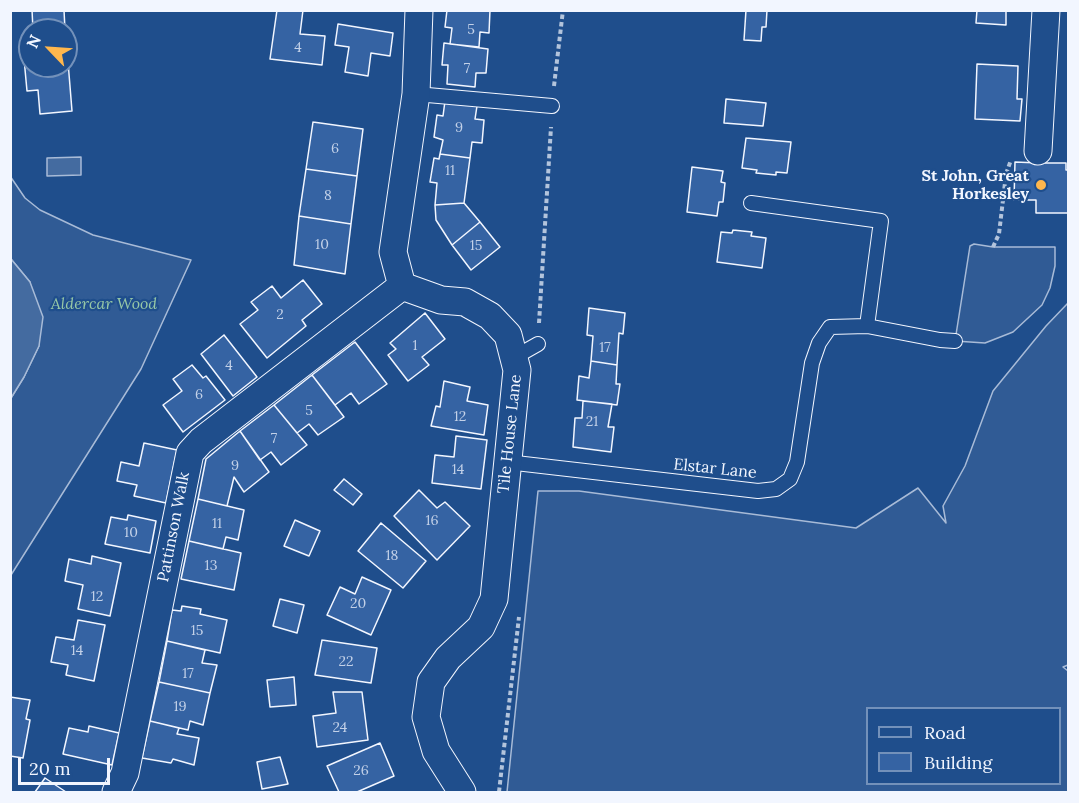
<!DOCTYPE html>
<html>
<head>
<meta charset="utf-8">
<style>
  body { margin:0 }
  #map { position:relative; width:1079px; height:803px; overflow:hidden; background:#1f4e8c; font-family:Lora,serif }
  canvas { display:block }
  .frame { position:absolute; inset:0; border:12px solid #f2f6ff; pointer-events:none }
  .legend { position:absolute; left:866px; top:707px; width:195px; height:78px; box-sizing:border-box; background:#1f4e8c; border:2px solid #7391ba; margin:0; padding:8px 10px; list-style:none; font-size:18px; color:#f2f6ff }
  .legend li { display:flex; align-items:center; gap:12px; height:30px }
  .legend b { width:30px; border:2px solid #7391ba }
  .north { position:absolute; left:18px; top:18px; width:60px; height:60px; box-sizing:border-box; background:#1f4e8c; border:2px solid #7391ba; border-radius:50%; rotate:295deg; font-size:16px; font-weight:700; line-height:24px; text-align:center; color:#f2f6ff }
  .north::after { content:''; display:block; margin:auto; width:21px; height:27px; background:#ffb74d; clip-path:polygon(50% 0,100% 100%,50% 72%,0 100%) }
  .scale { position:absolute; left:18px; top:758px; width:92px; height:27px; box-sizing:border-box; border:3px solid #f2f6ff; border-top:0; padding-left:8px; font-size:18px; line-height:21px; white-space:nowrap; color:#f2f6ff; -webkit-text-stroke:4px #1f4e8c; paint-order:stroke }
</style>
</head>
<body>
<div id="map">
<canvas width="1079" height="803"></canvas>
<div class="frame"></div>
<ul class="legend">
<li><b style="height:8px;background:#1f4e8c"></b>Road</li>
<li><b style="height:16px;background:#3563a3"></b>Building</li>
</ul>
<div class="north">N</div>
<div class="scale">20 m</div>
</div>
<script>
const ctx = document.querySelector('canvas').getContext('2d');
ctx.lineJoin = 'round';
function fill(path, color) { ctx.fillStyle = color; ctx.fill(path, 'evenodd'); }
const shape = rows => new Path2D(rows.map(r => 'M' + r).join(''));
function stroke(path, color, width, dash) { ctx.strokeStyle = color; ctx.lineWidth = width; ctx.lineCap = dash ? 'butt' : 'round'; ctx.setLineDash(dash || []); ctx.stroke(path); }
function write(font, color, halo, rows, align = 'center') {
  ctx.font = font + ' Lora,serif'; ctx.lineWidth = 4.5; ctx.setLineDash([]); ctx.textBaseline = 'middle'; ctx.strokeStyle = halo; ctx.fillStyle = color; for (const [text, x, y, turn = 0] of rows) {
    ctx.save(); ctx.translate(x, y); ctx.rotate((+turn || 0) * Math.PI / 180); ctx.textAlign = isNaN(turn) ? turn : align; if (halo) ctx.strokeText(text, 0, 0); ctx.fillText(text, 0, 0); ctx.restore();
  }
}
const built = shape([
  [10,176,25,198,40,210,93,235,191,260,141,369,11,575,11,398,24,377,39,346,30,282,11,259,10,176],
  [974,244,993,247,1055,247,1055,266,1050,288,1042,305,1013,332,985,343,955,341,970,246,974,244],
  [1068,303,1068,665,1063,667,1068,671,1068,792,507,792,538,491,579,491,856,528,918,488,946,523,943,506,965,466,993,391,1046,326,1068,303],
  [868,708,1060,708,1060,784,868,784,868,708]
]);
const water = shape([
  [81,157,81,175,47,176,47,158,81,157],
  [11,259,30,282,43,317,39,346,24,377,11,398,11,259]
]);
const building = shape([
  [32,10,64,10,65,30,33,30,32,10],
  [277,10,303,10,300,34,325,36,322,65,270,59,277,10],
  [447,10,490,10,489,33,480,32,479,47,450,44,452,28,445,27,447,10],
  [746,10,767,10,766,27,762,27,761,41,744,40,746,10],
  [977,10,1006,10,1006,25,976,23,977,10],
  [338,24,393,33,390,56,371,53,368,76,345,72,349,47,335,45,338,24],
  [30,36,30,66,66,66,66,37,72,111,40,114,38,90,27,91,22,37,30,36],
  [444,43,488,49,486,73,476,73,475,87,447,84,448,65,442,65,444,43],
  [977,64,1018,66,1017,99,1022,99,1020,121,975,119,977,64],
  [726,99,766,103,763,126,724,123,726,99],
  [445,101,477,106,475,119,484,120,482,143,472,142,470,158,440,154,443,140,434,137,437,115,443,116,445,101],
  [313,122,363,129,357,176,306,169,313,122],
  [746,138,791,142,787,173,776,172,776,175,756,173,757,170,742,168,746,138],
  [440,154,470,158,464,203,435,205,437,183,430,182,434,158,439,159,440,154],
  [1045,159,1045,163,1066,163,1066,170,1068,170,1068,213,1036,213,1036,200,1014,200,1015,162,1039,163,1045,159],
  [692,167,723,171,721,182,725,183,723,202,719,202,717,216,687,212,692,167],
  [306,169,357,176,351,224,299,216,306,169],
  [464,203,480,222,452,245,436,220,435,205,464,203],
  [299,216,351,224,345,274,294,265,299,216],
  [480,222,500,247,471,270,452,245,480,222],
  [733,230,752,232,751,236,766,238,762,268,717,262,721,232,732,233,733,230],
  [303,280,322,304,302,320,306,326,267,358,240,324,258,310,251,302,272,286,281,298,303,280],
  [589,308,625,313,623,334,619,333,617,365,591,361,593,336,587,335,589,308],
  [425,313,445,339,422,357,429,365,408,381,388,355,396,349,390,343,425,313],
  [224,335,257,377,233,396,201,354,224,335],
  [355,342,387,384,359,404,351,393,335,405,312,375,355,342],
  [591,361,617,365,616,384,620,384,617,405,577,400,579,376,589,378,591,361],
  [192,365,203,378,206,376,225,400,183,432,163,405,182,391,173,379,192,365],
  [312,375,344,417,318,435,309,424,297,433,274,405,312,375],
  [444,381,470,387,467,401,488,405,484,435,431,426,436,406,440,407,444,381],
  [583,401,612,404,608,427,614,427,611,452,573,447,575,418,582,418,583,401],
  [274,405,307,445,281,465,271,452,260,460,240,431,274,405],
  [240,431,269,472,244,492,234,477,227,506,198,499,206,459,240,431],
  [456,436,487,440,481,489,432,483,435,455,454,457,456,436],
  [144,443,177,450,166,503,134,496,137,485,117,481,121,462,139,466,144,443],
  [344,479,362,494,353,505,334,490,344,479],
  [419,490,437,508,445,502,470,526,437,560,394,516,419,490],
  [198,499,244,510,238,540,226,537,223,549,189,541,198,499],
  [128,515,156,521,150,553,105,544,111,517,127,520,128,515],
  [295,520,320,531,309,556,284,546,295,520],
  [381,523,426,561,403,588,358,551,381,523],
  [189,541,241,553,234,590,181,579,189,541],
  [92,556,121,563,110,616,78,609,83,585,65,581,69,559,91,564,92,556],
  [362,577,391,590,371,635,327,615,340,587,355,594,362,577],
  [280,599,304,605,297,633,273,626,280,599],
  [182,606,201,609,200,614,227,620,220,653,167,641,172,610,181,611,182,606],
  [78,620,105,625,94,681,66,675,68,665,51,662,56,637,74,640,78,620],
  [322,640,377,648,371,683,315,675,322,640],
  [167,641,205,650,202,663,217,665,210,693,159,682,167,641],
  [294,677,296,705,270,707,267,680,294,677],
  [159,682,210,693,203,725,190,721,188,730,150,721,159,682],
  [333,692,362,692,368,740,317,747,313,716,336,713,333,692],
  [10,697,30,700,26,719,30,720,23,758,10,756,10,697],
  [150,721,179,728,177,734,199,738,194,765,173,759,171,763,142,758,150,721],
  [89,726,119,733,112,765,63,754,69,728,88,732,89,726],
  [380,743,394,776,357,792,339,792,327,766,380,743],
  [280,757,288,784,262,789,257,762,280,757],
  [45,778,66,792,35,792,45,778]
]);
const path = shape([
  [554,86,563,10],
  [993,247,999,234,1006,174,1011,160],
  [539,323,551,127],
  [499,792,519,617]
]);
const service = shape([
  [416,94,552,106],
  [751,203,881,221,867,326],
  [515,357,538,344],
  [507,462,758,491,776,489,790,479,797,462,812,363,819,343,830,327,867,326,940,340,955,341]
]);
const minor = shape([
  [419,10,416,94,393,252,402,286,441,300,465,302,490,316,508,335,517,370,494,599,481,627,448,658,431,682,426,717,436,751,462,792],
  [1038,151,1046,10],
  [116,792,125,773,190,453,201,441,402,286]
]);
const markers = [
  [1041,185,6,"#ffb74d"]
];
const numberNames = [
  ["5",471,30],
  ["4",298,48],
  ["7",467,69],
  ["9",459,128],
  ["6",335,149],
  ["11",450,171],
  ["8",328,196],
  ["10",322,245],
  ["15",476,246],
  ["2",280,315],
  ["1",415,346],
  ["17",605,348],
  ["4",229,366],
  ["6",199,395],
  ["5",309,411],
  ["12",460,417],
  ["21",592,422],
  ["7",274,439],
  ["9",235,466],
  ["14",458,470],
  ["16",432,521],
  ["11",217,524],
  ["10",131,533],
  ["18",392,556],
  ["13",211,566],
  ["12",97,597],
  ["20",358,604],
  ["15",197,631],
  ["14",77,651],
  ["22",346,662],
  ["17",188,674],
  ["19",180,707],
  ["24",340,728],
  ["26",361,771]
];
const poiNames = [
  ["St John, Great",1029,176],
  ["Horkesley",1029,194]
];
const parkNames = [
  ["Aldercar Wood",104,304]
];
const streetNames = [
  ["Tile House Lane",510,434,-84],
  ["Elstar Lane",715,469,6],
  ["Pattinson Walk",174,527,-79]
];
fill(built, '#305b95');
stroke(built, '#a8bbd7', 1.5);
fill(water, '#446ba0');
stroke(water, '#a8bbd7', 1.5);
fill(building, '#3563a3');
stroke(building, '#f2f6ff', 1.5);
stroke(service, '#f2f6ff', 16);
stroke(minor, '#f2f6ff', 29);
stroke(path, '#b3c4dc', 4, [4.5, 3]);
stroke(service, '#1f4e8c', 14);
stroke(minor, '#1f4e8c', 27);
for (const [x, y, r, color] of markers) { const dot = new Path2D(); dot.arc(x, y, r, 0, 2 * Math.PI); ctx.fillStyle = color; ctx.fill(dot); stroke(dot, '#1f4e8c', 2); }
write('14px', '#c3d1e8', null, numberNames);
write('bold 16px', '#f2f6ff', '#1f4e8c', poiNames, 'right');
write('italic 16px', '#97c8a6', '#1f4e8c', parkNames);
write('16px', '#f2f6ff', '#1f4e8c', streetNames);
</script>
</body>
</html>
